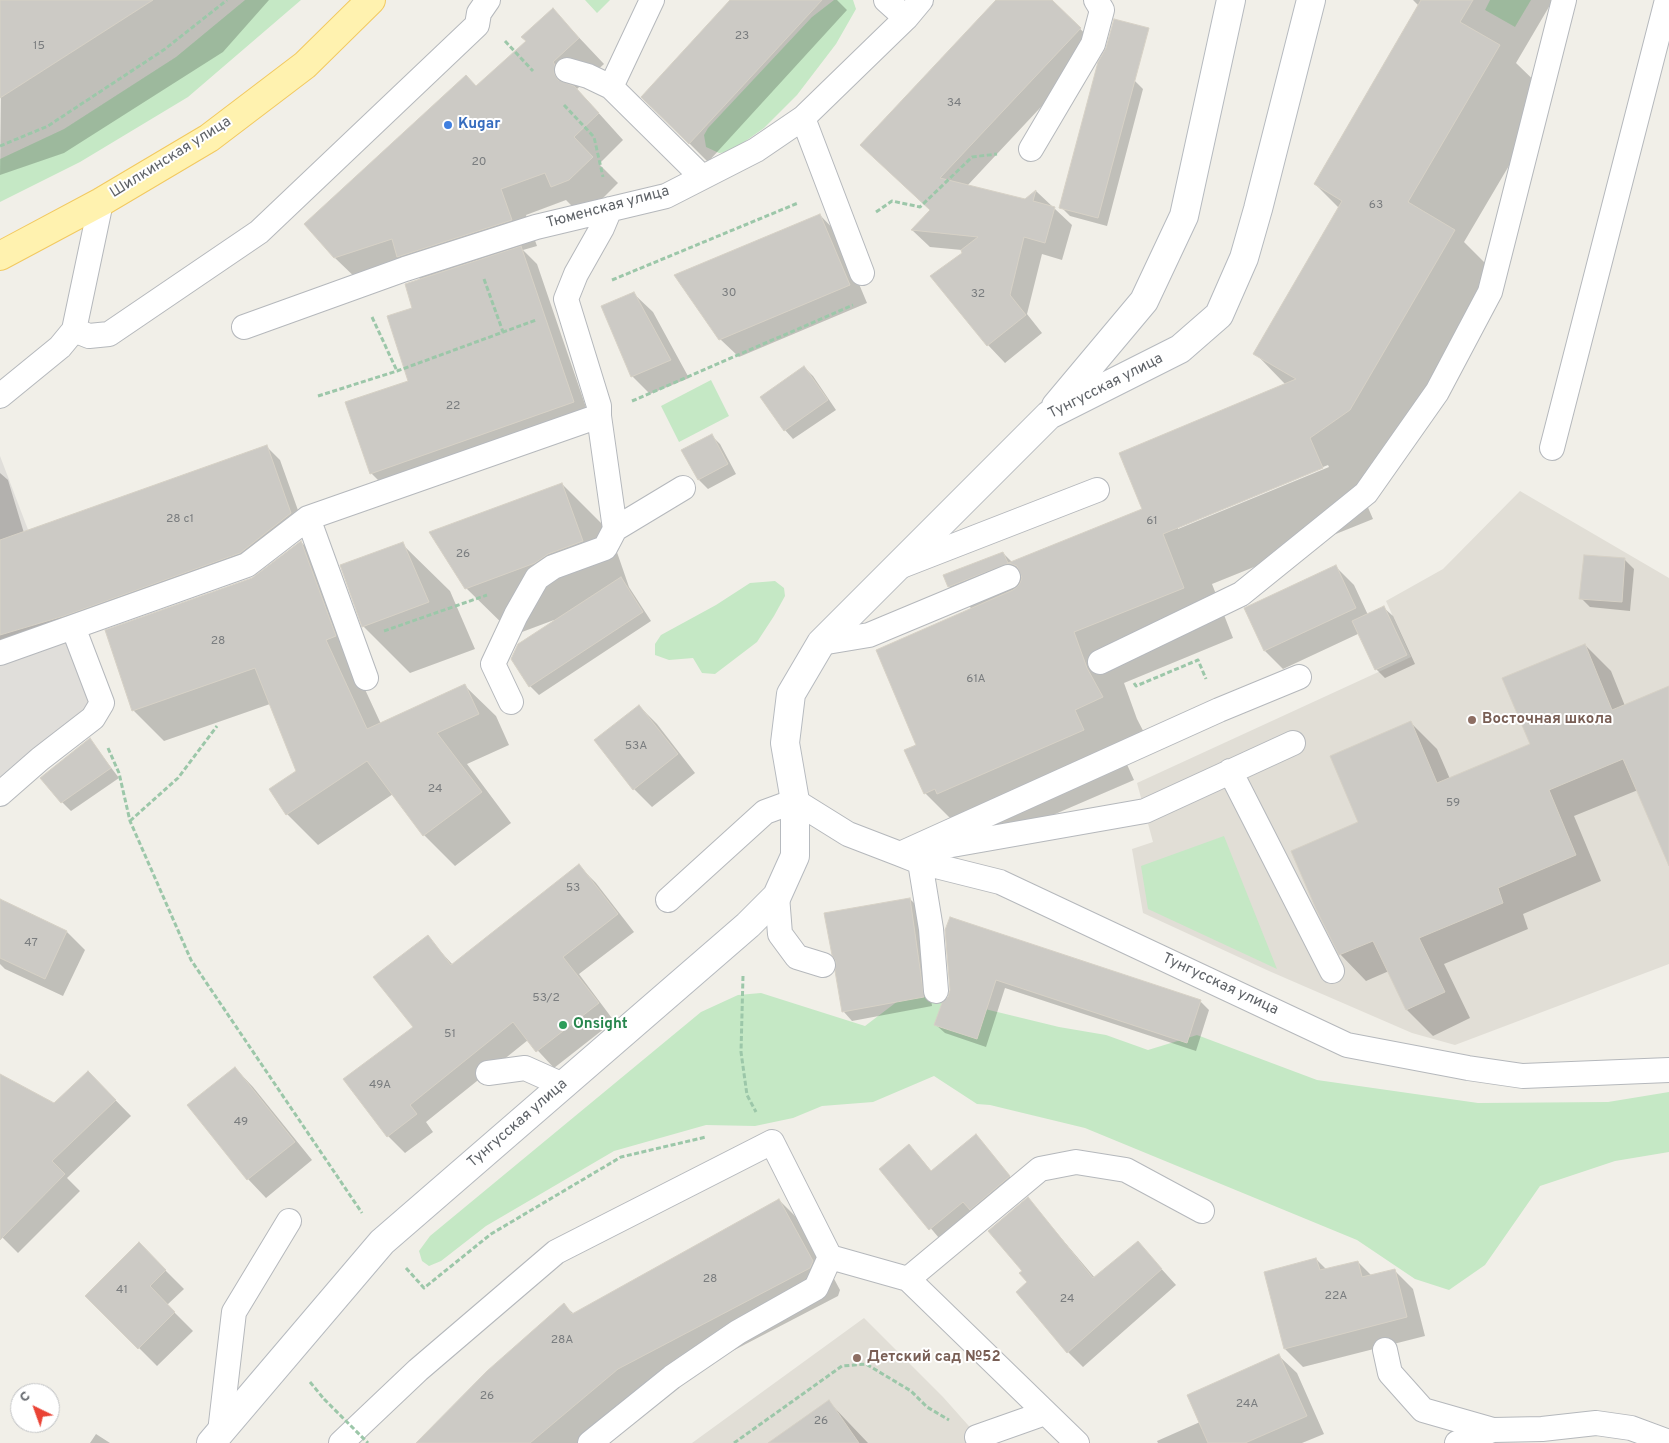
<!DOCTYPE html>
<html>
<head>
<meta charset="utf-8">
<style>
  body { margin:0 }
  #map { position:relative; width:1669px; height:1443px; overflow:hidden; background:#f1efe8; font-family:Overpass,sans-serif }
  canvas { display:block }
  .north { position:absolute; left:10px; top:1383px; width:50px; height:50px; box-sizing:border-box; background:#fff; border:1px solid #bfc1c3; border-radius:50%; rotate:318deg; font-size:14px; font-weight:700; line-height:20px; text-align:center; color:#5f6368 }
  .north::after { content:''; display:block; margin:auto; width:18px; height:22px; background:#ea4335; clip-path:polygon(50% 0,100% 100%,50% 72%,0 100%) }
</style>
</head>
<body>
<div id="map">
<canvas width="1669" height="1443"></canvas>
<div class="north">С</div>
</div>
<script>
const ctx = document.querySelector('canvas').getContext('2d');
ctx.lineJoin = 'round';
function fill(path, color) { ctx.fillStyle = color; ctx.fill(path, 'evenodd'); }
const shape = rows => new Path2D(rows.map(r => 'M' + r).join(''));
function stroke(path, color, width, dash) { ctx.strokeStyle = color; ctx.lineWidth = width; ctx.lineCap = dash ? 'butt' : 'round'; ctx.setLineDash(dash || []); ctx.stroke(path); }
function write(font, color, halo, rows, align = 'center') {
  ctx.font = font + ' Overpass,sans-serif'; ctx.lineWidth = 4; ctx.setLineDash([]); ctx.textBaseline = 'middle'; ctx.strokeStyle = halo; ctx.fillStyle = color; for (const [text, x, y, turn = 0] of rows) {
    ctx.save(); ctx.translate(x, y); ctx.rotate((+turn || 0) * Math.PI / 180); ctx.textAlign = isNaN(turn) ? turn : align; if (halo) ctx.strokeText(text, 0, 0); ctx.fillText(text, 0, 0); ctx.restore();
  }
}
const industrial = shape([
  [0,456,95,706,0,787]
]);
const education = shape([
  [1520,491,1669,578,1669,964,1455,1045,1412,1033,1269,971,1143,913,1132,849,1153,842,1137,783,1411,657,1386,601,1443,569],
  [864,1318,943,1397,984,1443,692,1443]
]);
const green = shape([
  [245,0,301,0,188,97,80,162,0,202,0,159,64,129,176,57],
  [585,0,610,0,597,13],
  [834,0,853,0,856,9,836,44,797,95,764,128,730,152,719,153,706,147,704,135,708,128,812,17],
  [1490,0,1531,0,1515,27,1485,10],
  [711,380,729,416,679,442,661,406],
  [775,581,784,588,785,596,774,616,757,642,715,674,702,673,693,658,669,660,655,655,655,644,661,635,716,605,750,583],
  [1224,836,1277,969,1148,909,1141,866],
  [911,991,1059,1027,1106,1035,1148,1050,1197,1035,1317,1080,1478,1103,1608,1102,1669,1092,1669,1152,1615,1161,1540,1186,1485,1265,1449,1290,1415,1279,1357,1240,1085,1128,990,1105,977,1104,934,1076,873,1102,822,1106,793,1118,755,1126,706,1125,614,1151,486,1226,441,1261,429,1266,422,1261,419,1251,430,1236,701,1012,738,995,761,993,865,1026]
]);
const shadow = shape([
  [2,0,269,0,223,52,64,153,0,175],
  [732,0,837,0,847,10,708,162,643,97],
  [997,0,1050,0,1098,46,967,186,1025,200,1036,191,1072,225,1062,260,1042,254,1027,314,1042,333,1005,363,988,345,962,250,930,247,912,230,931,211,879,162],
  [1413,0,1553,0,1516,63,1550,96,1464,242,1504,282,1360,489,1373,519,1212,584,1233,638,1124,683,1137,719,1152,748,1125,760,1134,780,988,843,975,843,925,793,918,746,972,609,949,587,1003,553,1012,562,1143,510,1286,385,1255,353,1339,208,1315,184,1419,6],
  [1328,465,1329,467,1178,529,1178,526],
  [553,10,604,64,577,89,623,140,599,164,618,183,595,206,578,212,566,200,526,215,537,246,523,250,537,264,590,419,388,490,371,473,409,382,414,309,421,280,409,267,361,283,335,258,476,87,527,41],
  [1134,80,1143,89,1107,226,1070,216,1061,207],
  [820,215,838,234,867,303,739,357,720,339],
  [634,294,653,312,689,378,650,394,632,376],
  [804,367,813,376,836,410,793,439,785,430],
  [711,435,720,444,736,474,708,489,699,480,683,451],
  [267,447,280,460,304,527,254,566,0,652,0,473,8,480,24,533],
  [562,484,610,532,629,587,651,621,539,695,530,686,554,620,514,635,466,588],
  [301,542,332,573,356,670,381,724,465,686,496,716,509,745,467,764,511,823,455,866,424,835,393,794,318,845,287,814,271,789,298,772,270,704,164,741,133,710,252,579],
  [402,544,450,591,475,649,410,673,363,626],
  [1625,560,1634,569,1630,611,1590,607,1581,598],
  [1336,567,1354,585,1368,615,1384,608,1393,616,1415,664,1385,678,1376,669,1360,633,1283,669,1265,651],
  [1585,645,1611,671,1625,706,1669,687,1669,863,1638,790,1574,816,1601,881,1523,914,1528,929,1444,964,1470,1018,1433,1036,1407,1010,1389,971,1366,981,1340,954,1317,909,1411,723,1437,749,1450,779,1532,745],
  [639,706,657,724,695,773,652,807,634,789],
  [90,740,119,778,71,811,62,802],
  [579,866,596,883,634,932,579,974,614,1021,554,1068,528,1040,426,1122,433,1132,405,1153,388,1136,345,1080,415,1027,427,937,453,965],
  [910,899,919,908,932,1006,852,1021,844,1012,836,971],
  [0,922,67,932,85,950,63,996,5,969,0,964],
  [946,931,1200,1001,1209,1010,1196,1051,1005,988,986,1047,945,1033,936,1025,951,990],
  [235,1068,253,1087,312,1160,266,1198,248,1179],
  [88,1072,131,1116,67,1178,80,1191,18,1253,0,1235,0,1075,54,1105],
  [984,1145,1018,1186,939,1238,881,1169,918,1155,932,1172],
  [1028,1199,1095,1278,1138,1243,1176,1285,1083,1367,1068,1352,1028,1283,1024,1271],
  [779,1200,807,1228,840,1290,838,1296,646,1396,589,1443,417,1443,564,1305,574,1314],
  [139,1244,184,1289,167,1305,193,1331,157,1366,87,1296],
  [1316,1259,1327,1270,1358,1262,1372,1276,1395,1271,1413,1289,1425,1336,1303,1367,1285,1349,1265,1273],
  [1279,1356,1297,1373,1324,1434,1302,1443,1158,1443,1157,1441,1200,1422],
  [829,1402,868,1443,770,1443],
  [96,1434,110,1443,90,1443]
]);
const building = shape([
  [0,0,153,0,0,98,0,0],
  [730,0,822,0,689,144,641,97,730,0],
  [996,0,1052,0,1081,28,940,178,1025,199,1036,190,1033,201,1055,207,1045,243,1024,237,1010,295,1026,315,987,346,930,276,962,253,961,250,978,237,911,230,930,210,860,145,996,0],
  [1421,0,1473,0,1460,22,1500,45,1408,202,1455,230,1350,410,1310,438,1323,468,1163,534,1184,588,1074,632,1087,668,1103,697,1075,710,1084,730,937,794,935,789,924,794,904,750,916,745,876,650,1013,590,1019,585,1022,578,1017,566,1009,563,948,587,943,575,1003,552,1008,563,1142,509,1119,453,1296,379,1253,354,1342,201,1314,184,1421,0],
  [553,8,579,38,553,62,555,65,554,73,558,80,574,86,599,113,574,137,593,157,569,180,551,187,545,173,501,189,512,220,397,257,392,239,334,258,304,224,466,75,476,86,526,41,521,37,553,8],
  [1114,19,1149,28,1098,218,1059,208,1098,62,1106,48,1114,19],
  [820,214,850,285,719,340,674,275,820,214],
  [521,246,574,402,370,474,345,402,408,381,387,316,412,308,405,284,521,246],
  [634,292,671,360,631,377,601,306,634,292],
  [804,366,828,400,784,431,760,397,804,366],
  [712,434,728,464,698,480,681,450,712,434],
  [267,445,291,513,240,553,64,616,0,635,0,540,267,445],
  [562,483,583,541,548,554,535,563,465,589,429,532,562,483],
  [301,541,336,636,326,640,367,729,465,684,479,714,437,733,482,792,423,836,367,761,286,815,269,789,296,771,255,668,132,711,105,630,252,578,301,541],
  [403,542,429,602,362,627,340,565,403,542],
  [1584,555,1625,558,1622,602,1579,599,1584,555],
  [1336,565,1356,608,1264,651,1244,608,1336,565],
  [621,577,643,612,529,687,511,659,518,644,621,577],
  [1384,606,1407,655,1375,670,1352,621,1384,606],
  [1585,644,1612,710,1669,686,1669,866,1623,759,1549,790,1576,855,1498,888,1503,903,1419,938,1445,992,1406,1010,1373,941,1339,955,1316,909,1291,851,1358,822,1330,756,1411,721,1437,783,1530,744,1502,678,1585,644],
  [639,705,678,754,633,790,594,740,639,705],
  [90,738,111,768,61,803,40,778,90,738],
  [579,864,618,914,563,957,599,1003,536,1052,513,1022,410,1105,417,1114,387,1137,343,1079,413,1027,373,977,428,935,451,965,579,864],
  [910,898,924,997,842,1012,835,971,836,962,832,955,824,913,910,898],
  [0,899,67,931,45,979,0,958,0,899],
  [950,917,1201,1000,1187,1043,996,980,977,1039,934,1025,942,1003,948,997,950,990,945,930,950,917],
  [235,1067,295,1142,247,1180,187,1105,235,1067],
  [88,1071,116,1100,52,1161,65,1174,0,1240,0,1074,54,1103,88,1071],
  [976,1134,1010,1176,970,1210,963,1202,929,1230,879,1169,909,1144,931,1171,976,1134],
  [1028,1197,1093,1278,1138,1241,1162,1269,1067,1353,1016,1292,1027,1282,1019,1273,1022,1271,988,1231,1028,1197],
  [779,1199,813,1261,810,1268,618,1369,530,1443,416,1443,487,1371,564,1303,572,1314,779,1199],
  [139,1242,166,1270,150,1286,175,1312,138,1349,85,1296,139,1242],
  [1316,1258,1320,1270,1358,1261,1362,1277,1395,1269,1407,1317,1284,1349,1264,1272,1316,1258],
  [1279,1354,1307,1416,1245,1443,1208,1443,1187,1395,1279,1354],
  [829,1400,859,1443,768,1443,829,1400]
]);
const path = shape([
  [505,41,533,71],
  [564,105,594,137,603,177],
  [0,146,48,126,165,49,227,0],
  [876,212,892,201,920,207,972,157,997,154],
  [484,279,503,332],
  [612,280,798,203],
  [372,317,397,371],
  [318,396,397,371,536,320],
  [632,401,853,305],
  [384,631,487,595],
  [1134,683,1136,686,1198,660,1206,679],
  [108,748,119,773,130,821,191,960,362,1213],
  [130,821,178,778,217,726],
  [743,976,741,1052,747,1095,756,1112],
  [406,1268,424,1288,491,1234,621,1157,706,1137],
  [310,1382,324,1399],
  [734,1443,842,1366,866,1364,911,1391,927,1407,949,1420]
]);
const service = shape([
  [652,0,611,87,701,176],
  [886,0,906,18],
  [567,70,588,76,611,87],
  [803,118,862,273],
  [1031,149,1093,44,1102,10,1096,0],
  [244,327,405,269,536,227,666,196,756,150,803,118,906,18,921,0],
  [74,330,89,336,109,334,259,232,477,25,479,13,488,0],
  [0,396,60,347,74,330,101,202],
  [1552,448,1667,0],
  [308,518,366,678],
  [615,529,683,488],
  [899,567,1097,490],
  [821,643,869,635,1008,577],
  [0,653,247,565,308,518,599,416,599,406,566,299,576,274,602,228,610,209],
  [1100,662,1241,594,1366,493,1437,392,1490,292,1564,0],
  [511,702,493,664,516,615,537,578,553,567,605,548,615,529,599,416],
  [1230,771,1332,971],
  [0,794,40,759,93,718,102,703,73,627],
  [935,848,1145,811,1293,743],
  [900,854,1219,710,1299,677],
  [920,862,931,929,936,991],
  [777,896,780,934,797,957,823,965],
  [668,900,765,812,795,801,848,834,900,854,920,862,1000,882,1347,1045,1468,1068,1523,1076,1669,1070],
  [488,1073,525,1068,563,1085],
  [830,1257,908,1279,1077,1443],
  [908,1279,1040,1169,1076,1162,1126,1170,1202,1211],
  [1385,1350,1390,1373,1423,1410,1493,1430],
  [220,1432,234,1312,289,1221],
  [977,1437,1045,1413],
  [341,1443,418,1370,556,1252,772,1142,830,1257,816,1288,738,1332,672,1377,590,1443],
  [1457,1443,1493,1430,1542,1429,1596,1423,1631,1428,1669,1442]
]);
const secondary = shape([
  [1056,406,1144,301,1184,216,1231,0],
  [211,1443,382,1242,748,925,777,896,795,856,795,801,785,743,791,694,821,643,1049,415,1180,349,1219,315,1244,258,1258,209,1311,0]
]);
const primary = shape([
  [0,256,101,202,209,138,305,65,371,0]
]);
const pathBridge = shape([
  [324,1399,368,1443]
]);
const markers = [
  [448,125,5,"#3f7fe0"],
  [1472,720,5,"#8d6e63"],
  [563,1025,5,"#2e9e5b"],
  [857,1358,5,"#8d6e63"]
];
const numberNames = [
  ["23",742,37],
  ["15",39,47],
  ["34",954,104],
  ["20",479,163],
  ["63",1376,206],
  ["30",729,294],
  ["32",978,295],
  ["22",453,407],
  ["28 с1",180,520],
  ["61",1152,522],
  ["26",463,555],
  ["28",218,642],
  ["61А",976,680],
  ["53А",636,747],
  ["24",435,790],
  ["59",1453,804],
  ["53",573,889],
  ["47",31,944],
  ["53/2",546,999],
  ["51",450,1035],
  ["49А",380,1086],
  ["49",241,1123],
  ["28",710,1280],
  ["41",122,1291],
  ["22А",1336,1297],
  ["24",1067,1300],
  ["28А",562,1341],
  ["26",487,1397],
  ["24А",1247,1405],
  ["26",821,1422]
];
const shopNames = [
  ["Kugar",458,125]
];
const streetNames = [
  ["Шилкинская улица",171,158,-32],
  ["Тюменская улица",608,208,-15],
  ["Тунгусская улица",1106,387,-27],
  ["Тунгусская улица",1220,985,25],
  ["Тунгусская улица",518,1124,-41]
];
const educationNames = [
  ["Восточная школа",1482,720],
  ["Детский сад №52",867,1358]
];
const leisureNames = [
  ["Onsight",573,1025]
];
fill(industrial, '#e0deda');
fill(education, '#e1ded6');
fill(green, '#c5e8c5');
fill(shadow, '#0003');
fill(building, '#cccac5');
stroke(building, '#d6d1c6', 1);
stroke(service, '#b5b8bc', 26);
stroke(secondary, '#b6babf', 30);
stroke(primary, '#f2c960', 30);
stroke(path, '#9cc7a9', 3, [5, 2.5]);
stroke(service, '#fff', 24);
stroke(secondary, '#fff', 28);
stroke(primary, '#fff2af', 28);
stroke(pathBridge, '#9cc7a9', 3, [5, 2.5]);
for (const [x, y, r, color] of markers) { const dot = new Path2D(); dot.arc(x, y, r, 0, 2 * Math.PI); ctx.fillStyle = color; ctx.fill(dot); stroke(dot, '#fff', 2); }
write('12px', '#7a7d7f', null, numberNames);
write('bold 15px', '#366cbe', '#fff', shopNames, 'left');
write('15px', '#5f6368', '#fff', streetNames);
write('bold 15px', '#785e54', '#fff', educationNames, 'left');
write('bold 15px', '#27864d', '#fff', leisureNames, 'left');
</script>
</body>
</html>
